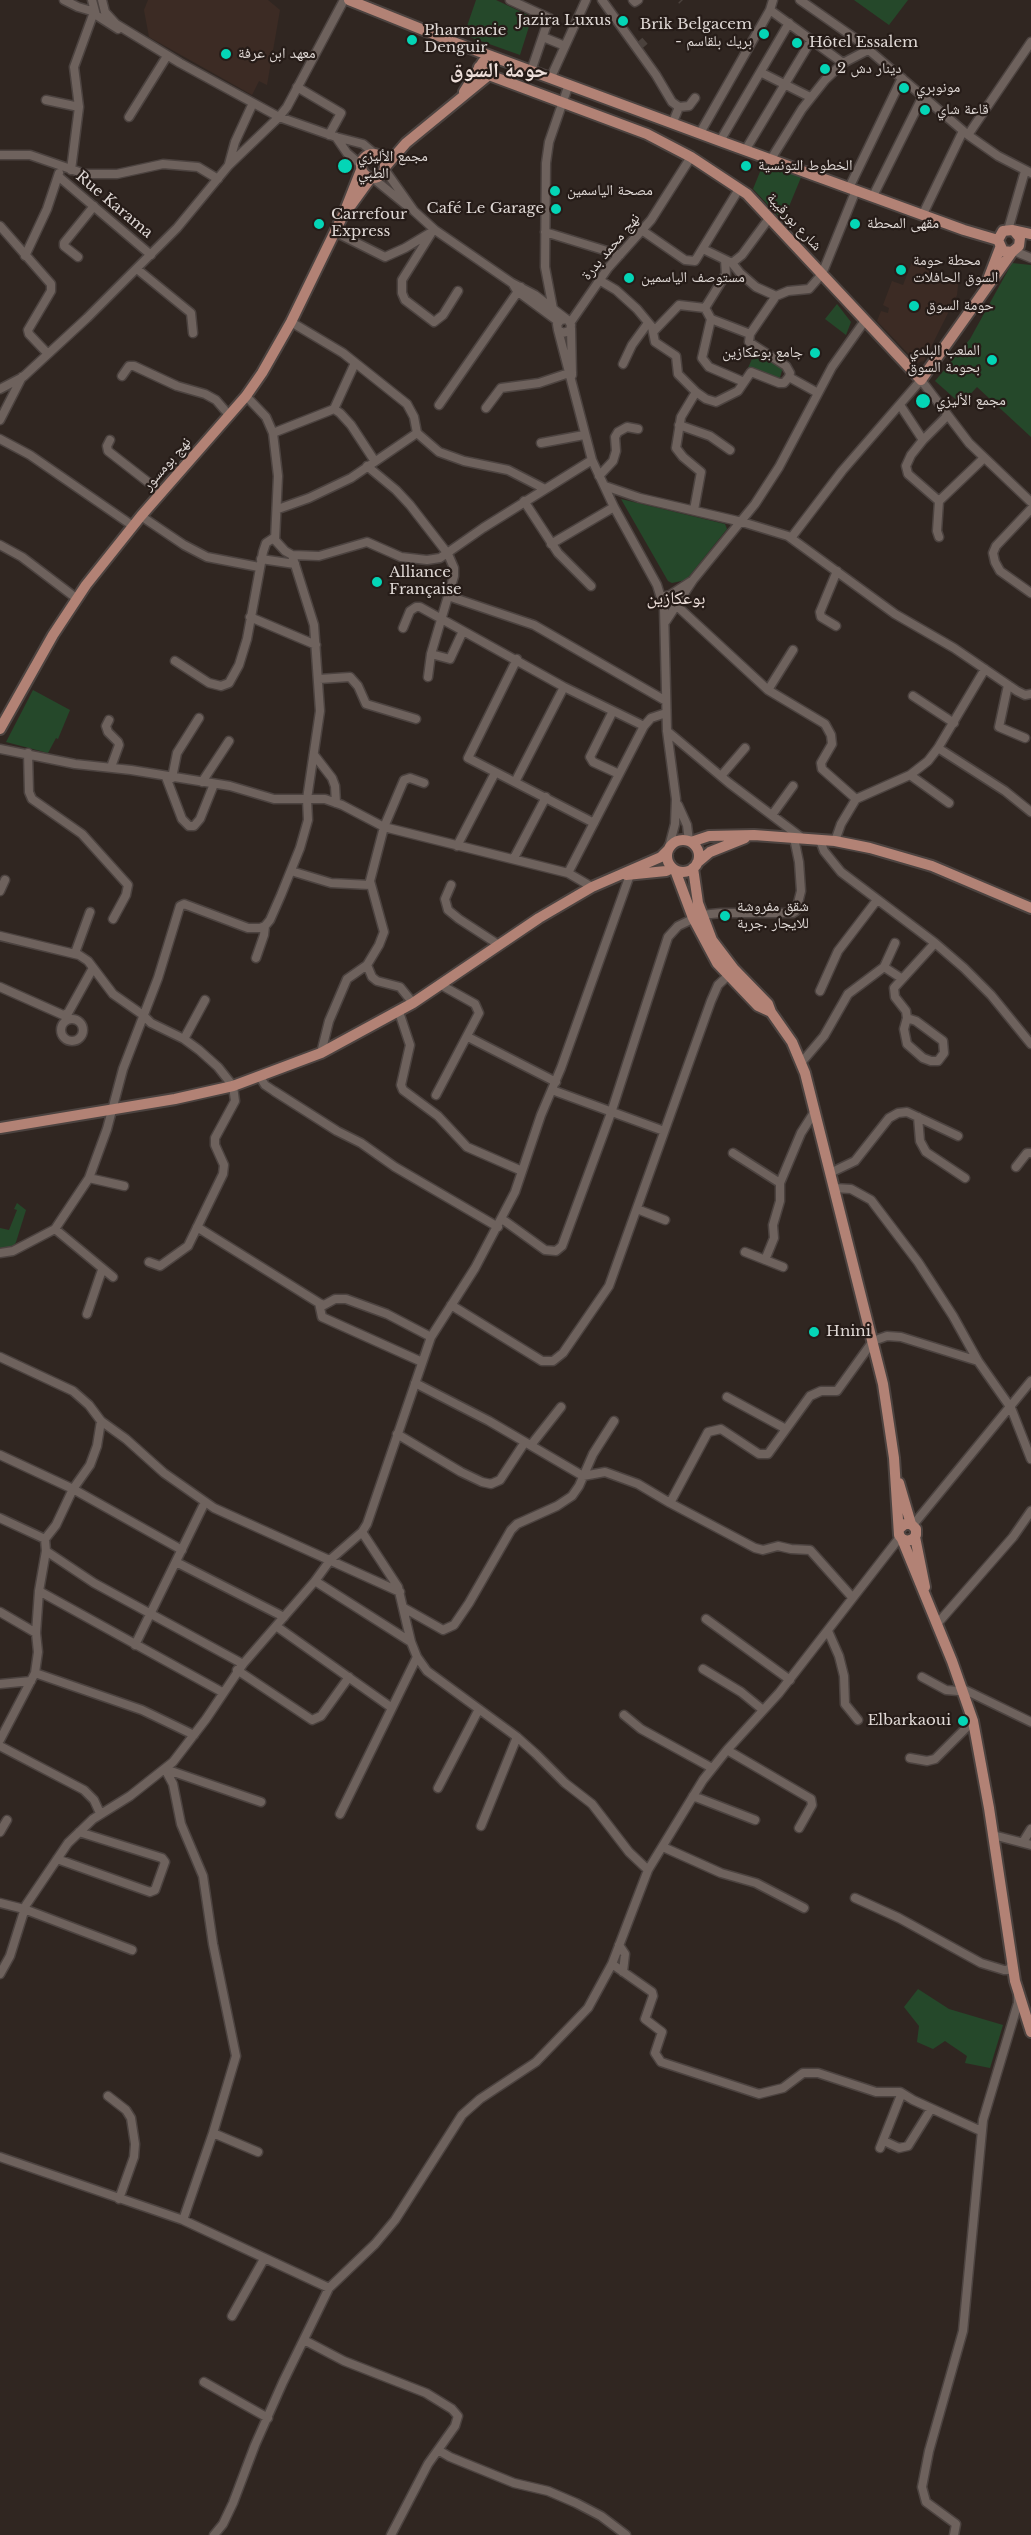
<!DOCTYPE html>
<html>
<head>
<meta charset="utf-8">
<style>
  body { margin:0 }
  canvas { display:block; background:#302621 }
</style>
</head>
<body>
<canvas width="1031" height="2535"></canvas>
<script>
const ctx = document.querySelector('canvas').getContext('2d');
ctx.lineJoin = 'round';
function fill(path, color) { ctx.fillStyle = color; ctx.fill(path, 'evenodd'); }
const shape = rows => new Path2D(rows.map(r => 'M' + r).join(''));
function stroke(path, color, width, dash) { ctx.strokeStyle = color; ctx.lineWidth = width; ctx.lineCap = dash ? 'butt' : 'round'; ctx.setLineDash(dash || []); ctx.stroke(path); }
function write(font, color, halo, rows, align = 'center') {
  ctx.font = font + ' "Libre Baskerville","Noto Naskh Arabic",serif'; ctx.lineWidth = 4.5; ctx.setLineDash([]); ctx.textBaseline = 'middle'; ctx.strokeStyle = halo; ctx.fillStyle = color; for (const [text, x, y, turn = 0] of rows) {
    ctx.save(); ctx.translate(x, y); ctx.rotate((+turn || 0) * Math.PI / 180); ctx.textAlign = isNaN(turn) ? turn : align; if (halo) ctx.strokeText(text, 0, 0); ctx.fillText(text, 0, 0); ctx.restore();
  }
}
const built = shape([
  [148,0,268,0,280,10,267,85,259,81,252,95,149,37,144,10],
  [912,262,938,274,959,278,957,295,924,361,917,363,877,321,881,311,888,313,889,308,883,305,892,281,903,285]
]);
const green = shape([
  [476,0,496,0,532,17,520,55,464,35],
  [854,0,908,0,889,25],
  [764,162,802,175,783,221,753,189],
  [1012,263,1031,265,1031,437,977,387,961,404,935,381,970,339],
  [837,304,851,322,846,335,825,319],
  [756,350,783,367,779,381,748,368],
  [621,499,725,524,727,529,686,580,672,583,668,581],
  [33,690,70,710,58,739,56,738,48,753,6,742],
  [17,1203,26,1210,16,1242,13,1247,0,1248,0,1228,9,1230,17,1210,14,1209],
  [918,1989,949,2009,1003,2025,990,2068,965,2063,967,2056,945,2041,933,2049,917,2042,919,2026,904,2007]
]);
const minorTunnel = shape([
  [681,0,682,1],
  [639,46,647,39]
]);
const minor = shape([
  [64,0,78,7,95,12],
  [92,0,96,15,118,29],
  [102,0,105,12,116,24,180,63,279,117,336,137,363,144,375,154],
  [510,0,549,18,531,71],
  [602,0,656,75,672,102,679,107,673,122],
  [633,0,635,2,638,0],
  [800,0,856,39,968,135,998,156,1031,173],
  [770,10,843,63],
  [543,37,565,46],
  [762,73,810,97],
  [551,77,586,0],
  [297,87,341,113,329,135],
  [46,100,79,107],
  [679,107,689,106,695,98],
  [129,117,167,56],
  [700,133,770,10,773,0],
  [968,135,1031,42],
  [336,137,347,153,360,164],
  [720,141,789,23],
  [746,149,812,39],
  [0,155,30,155,85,174,117,174,163,164,198,167,218,179],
  [771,159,802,109,825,80,843,63,868,50],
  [229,164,235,142,253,103],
  [71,170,79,107,74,67,94,12],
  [385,170,414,211,435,230],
  [58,176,151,255],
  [374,179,406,205],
  [849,188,902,78],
  [873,196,923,96],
  [923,214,963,131],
  [0,226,51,284,51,291,28,330,29,334,48,354],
  [1008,230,1025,171],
  [643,231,685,260,695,261,739,189],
  [335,232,385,257,405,248,435,230,512,283,535,295,569,321,571,325,570,331,562,333,558,330,557,324,561,320,566,319],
  [432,232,402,280,402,293,405,300,434,322,443,315,458,291],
  [545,232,620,255],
  [703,249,732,263,740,273,756,287,776,296,788,291,809,289,822,274,856,190],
  [1014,251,1031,258],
  [25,256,47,209,59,173],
  [78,257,64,246,64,243,94,206],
  [725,260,726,274,705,308,711,319,702,358,709,367,744,382],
  [732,263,742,255,770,217],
  [137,269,191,313,193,333],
  [599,280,616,290,637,309,652,327,655,342,676,356,678,374,696,392,706,399,716,402,738,391,751,372,779,383,784,383,789,377,790,373,786,366,749,342,750,334,776,296],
  [514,286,517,291,559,322],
  [553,309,545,267,546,163,549,142,569,84],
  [711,319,750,334],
  [291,322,343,353,407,404,414,417,417,433,439,452,464,461,508,470,545,489],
  [570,323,608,268,651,220,691,157],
  [571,328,572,375],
  [558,330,592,460,614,507,657,585,664,608,667,731,676,799,675,824,669,847],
  [654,331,679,305,705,308],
  [623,364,632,345,648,323],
  [122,376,129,366,134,366,177,386,205,394,216,400,229,415],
  [789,377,818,393],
  [0,389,23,377,87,318,177,228,229,165,279,117,287,107,344,0],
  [246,396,266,417,273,433,278,476,275,540,285,551,292,555,319,556,367,542,401,557,427,560,440,558,483,528,592,460],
  [439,405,521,287],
  [900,405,923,440],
  [486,408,501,388,539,383,572,372],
  [334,409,340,413,351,425,374,460],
  [0,420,22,377],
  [679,425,710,436,730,450],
  [273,433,334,409,355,363],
  [0,439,30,455,133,526],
  [110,440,107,446,108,451,162,493],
  [541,443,584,435],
  [367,466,396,490,410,505,448,554,454,568,454,576,431,654,428,677],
  [599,476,613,461,616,451,615,437,618,432,627,427,638,429],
  [605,486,640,498,742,522,788,536,895,614,954,648,1017,691,1025,695,1031,694],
  [524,501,558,553,591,586],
  [939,501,984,458],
  [278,509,309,498,351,478,417,433],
  [1031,509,996,546,993,553,995,562,1000,571,1031,593],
  [694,510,701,472,683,457,676,448,681,417,696,392],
  [141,516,184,545,207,557,259,567],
  [939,537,937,531,939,501,908,474,906,466,911,455,923,440,947,416],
  [791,538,842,471,921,380,969,443,1031,502],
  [551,544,614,507],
  [0,545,22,557,76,598],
  [261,559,295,564],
  [448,596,534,625,666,701],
  [661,597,670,595,690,582],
  [677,606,768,690,825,724,831,735,832,744,821,763,822,769,856,799],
  [250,617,316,645],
  [666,621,693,580,755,504,779,467,832,367,864,322],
  [836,626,821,617,820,612,837,571],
  [403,628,410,611,416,607,420,607,564,687,644,726],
  [431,654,450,659,463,631],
  [517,659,468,758,594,823],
  [175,661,209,683,221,686,229,683,239,665,247,639,263,552,266,543,275,537],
  [319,679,350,677,358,686,366,704,416,719],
  [1008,685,999,727,1025,738],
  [768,690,793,650],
  [913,696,954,723],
  [613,711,590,757,593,762,619,774],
  [109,720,106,726,108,732,118,742,119,745,111,767],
  [667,731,729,783,802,838],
  [938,748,1005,791,1031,812],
  [0,749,75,764,131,770,230,786,274,799,325,799,342,805,384,827,568,873,592,887],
  [28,753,29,792,32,799,82,834,128,885,126,895,113,919],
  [315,756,332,778,335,786,336,803],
  [910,775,949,803],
  [721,776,745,748],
  [166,777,182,819,189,826,194,826,200,819,214,784],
  [172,778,177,753,199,718],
  [202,782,229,741],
  [515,782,564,687],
  [678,805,687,825,689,841],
  [772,815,793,786],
  [820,840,824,851,841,872,935,943,964,968,991,995,1031,1044],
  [835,841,841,824,856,799,910,775,928,761,938,748,985,669],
  [457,846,495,773],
  [514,858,546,797],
  [291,871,331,883,370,885],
  [568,873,644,726,651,718,666,713],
  [451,885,445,899,448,910,459,919,499,945],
  [0,891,5,880],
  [0,936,79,955,88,961,113,994,143,1015,151,1023,184,1039,199,1050,218,1067,233,1086,235,1101,215,1138,215,1145,224,1165,223,1174,188,1246,160,1266,149,1262],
  [75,953,90,912],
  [256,958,264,935,265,926],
  [884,967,901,978],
  [0,987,63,1015,68,1013,93,968],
  [820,991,838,951,877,900],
  [413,1003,400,987,377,981,372,977,367,965,379,945,384,932,370,881,384,827,404,780,410,778,424,783],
  [399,1012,410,1045,401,1085,403,1090,438,1116,467,1147,522,1171],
  [907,1018,916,1021,943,1041,944,1053,938,1061,931,1061,923,1058,907,1044,904,1029,907,1018],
  [907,1018,906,1011,895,997,894,988,935,943],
  '61 1030a11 11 0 1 1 22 0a11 11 0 1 1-22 0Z',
  [468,1037,556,1082],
  [184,1039,205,1000],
  [321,1053,329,1021,347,979,367,965],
  [801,1063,824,1036,848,994,884,967,895,943],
  [260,1077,265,1085,274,1091,337,1131,361,1143,395,1167,498,1227],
  [552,1090,664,1131],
  [436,1095,479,1013,475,1004,441,985],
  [918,1117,920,1141,926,1152,965,1178],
  [733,1153,780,1183],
  [1016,1167,1027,1153,1031,1153],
  [830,1173,855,1161,889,1118,898,1113,907,1112,958,1136],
  [89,1178,124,1186],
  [834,1188,851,1189,871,1200,918,1262,953,1316,978,1361,1011,1408,1031,1459],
  [637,1209,665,1220],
  [502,1219,545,1250,556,1251,562,1246,611,1113,668,937,678,926,701,915,721,913,793,913,796,911,801,891,799,862,794,838],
  [197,1227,319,1303,324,1305,335,1299,346,1299,387,1314,431,1337],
  [55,1229,113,1277],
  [745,1252,783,1267],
  [0,1253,13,1251,55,1229,89,1178,107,1129,123,1069,158,978,180,906,184,904,248,928,260,928,265,926,270,920,281,895,300,848,308,820,307,799,320,711,314,625,292,555],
  [765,1260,774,1238,773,1225,780,1201,780,1183,801,1133,815,1111],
  [319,1303,322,1317,422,1362],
  [451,1305,542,1361,553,1361,563,1353,609,1286,711,1001,718,985,732,972],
  [87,1314,102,1270],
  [0,1357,73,1391,89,1405,101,1421,126,1439,164,1473,214,1508,400,1592],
  [415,1383,489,1421,583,1476,605,1472,638,1484,670,1503,708,1432,721,1429,759,1454,768,1454,810,1396,821,1391,837,1391,873,1341,887,1336,901,1337,978,1361],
  [727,1397,786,1429],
  [397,1434,461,1472,482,1482,491,1484,500,1480,525,1442],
  [531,1445,561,1407],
  [0,1455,73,1489,182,1550],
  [670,1503,755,1548,763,1550,778,1546,791,1549,810,1550,852,1597],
  [0,1518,45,1539],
  [913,1525,1031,1381],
  [362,1532,398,1587,411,1642,417,1657,427,1671,517,1737,536,1754,565,1783,592,1804,629,1852,648,1870],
  [46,1551,94,1583,243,1664],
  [176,1562,284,1617],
  [315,1581,411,1642],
  [39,1591,222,1692],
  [404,1608,443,1630,454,1625,469,1603,511,1530,517,1524,557,1506,572,1496,579,1486,593,1454,614,1421],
  [0,1612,36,1633],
  [706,1619,790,1680],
  [937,1624,1013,1537,1031,1511],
  [276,1626,392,1708],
  [828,1631,839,1656,844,1676,845,1704,858,1720],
  [135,1645,205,1502],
  [703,1669,741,1692,763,1710],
  [237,1670,312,1720,321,1716,349,1677],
  [35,1673,142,1710,194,1735],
  [922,1677,946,1690,958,1691,963,1689,1031,1722],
  [0,1684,31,1681],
  [624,1715,641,1729,712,1768],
  [0,1740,35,1673,38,1652,36,1633,39,1591,46,1551,45,1539,56,1525,73,1489,90,1465,97,1446,101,1421],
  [0,1746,84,1790,94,1800,100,1813],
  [727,1750,811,1799,812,1805,799,1828],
  [910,1758,927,1761,935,1759,973,1721],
  [165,1769,173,1784,181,1824,203,1876,213,1944,236,2056,213,2133,183,2220],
  [165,1769,261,1802],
  [438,1788,479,1709],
  [693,1796,755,1820],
  [340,1814,417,1657],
  [481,1826,517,1737],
  [0,1832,7,1820],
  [993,1835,1031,1845],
  [1023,1842,1031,1829],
  [663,1847,721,1873,756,1883,804,1908],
  [57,1859,150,1892,155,1890,165,1862,162,1858,79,1832],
  [855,1898,899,1918,981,1963,1004,1970,1008,1970,1012,1965],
  [0,1903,24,1909,132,1950],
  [619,1945,625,1954,623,1972],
  [612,1964,652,1992,653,1996,645,2019,662,2032,655,2053,661,2062,759,2094,783,2088,803,2073,818,2073,876,2092,900,2092,913,2100,981,2131],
  [0,1974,10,1956,26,1905,68,1843,93,1819,130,1796,173,1762,206,1719,243,1664,315,1581,331,1559,362,1532,367,1524,431,1337,475,1268,515,1192,541,1115,561,1068,631,872],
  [108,2096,126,2110,131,2118,135,2144,134,2157,119,2199],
  [213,2133,258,2152],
  [884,2141,899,2148,908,2146,931,2109],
  [880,2148,901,2095],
  [0,2157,183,2220,329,2288],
  [232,2316,264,2259],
  [304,2340,344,2361,426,2393,452,2409,458,2416,455,2426,428,2464,391,2535],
  [204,2382,268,2418],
  [438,2450,450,2457,514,2483,548,2491,576,2503,601,2516,626,2535],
  [214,2535,223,2524,233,2503,255,2445,283,2382,329,2288,375,2244,395,2220,462,2115,480,2099,536,2062,588,2008,612,1964,648,1870,703,1780,727,1750,779,1693,900,1537],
  [954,2535,956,2524,926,2502,922,2487,929,2451,963,2331,983,2120,1018,2003,1018,1994]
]);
const major = shape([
  [349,0,456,43,720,141,964,230,998,240],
  [479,67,489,75,647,134,691,157,747,194,921,380,1012,252],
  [464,92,483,62],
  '361 166a12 12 0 1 1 24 0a12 12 0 1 1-24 0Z',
  [386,166,406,143,489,75],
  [349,208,370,179],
  [1015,232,1020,238,1019,246,1012,252,1003,251,998,240,1003,231,1012,230,1031,234],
  [987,282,1000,248],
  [0,729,53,635,86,585,141,516,246,396,262,373,291,322,344,213,361,170],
  '667 856a16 16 0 1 1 32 0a16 16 0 1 1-32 0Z',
  [691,842,709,836,754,835,835,841,870,848,932,866,1031,908],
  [697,863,710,852,745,838],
  [693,868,698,903,712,940,734,969,768,1004,771,1012,792,1042,805,1073,883,1384,894,1458,899,1535,902,1539,907,1541,913,1539,916,1535,916,1529,911,1524,905,1524,899,1529],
  [675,870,693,918,717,963,758,1006,771,1012],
  [626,875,666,871,672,868],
  [0,1128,175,1099,233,1086,321,1053,413,1003,539,918,592,887,661,857,668,850],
  [899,1483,911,1524],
  [915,1537,925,1587],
  [902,1539,952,1661,973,1721,989,1808,1015,1981,1031,2032]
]);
const markers = [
  [623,21,6,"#04d5b6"],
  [764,34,6,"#04d5b6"],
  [412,40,6,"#04d5b6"],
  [797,43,6,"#04d5b6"],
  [226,54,6,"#04d5b6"],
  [825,69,6,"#04d5b6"],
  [904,88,6,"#04d5b6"],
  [925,110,6,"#04d5b6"],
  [345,166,8,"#04d5b6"],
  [746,166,6,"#04d5b6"],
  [555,191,6,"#04d5b6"],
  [556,209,6,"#04d5b6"],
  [319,224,6,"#04d5b6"],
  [855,224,6,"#04d5b6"],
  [901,270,6,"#04d5b6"],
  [629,278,6,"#04d5b6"],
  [914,306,6,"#04d5b6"],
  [815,353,6,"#04d5b6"],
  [992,360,6,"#04d5b6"],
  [923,401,8,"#04d5b6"],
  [377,582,6,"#04d5b6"],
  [725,916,6,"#04d5b6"],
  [814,1332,6,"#04d5b6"],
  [963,1721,6,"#04d5b6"]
];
const poiNames = [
  ["Jazira Luxus",611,21,"right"],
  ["Brik Belgacem",752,25,"right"],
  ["- بريك بلقاسم",752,42,"right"],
  ["Pharmacie",424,31],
  ["Denguir",424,48],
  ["Hôtel Essalem",809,43],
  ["معهد ابن عرفة",238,54],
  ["2 دينار دش",837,69],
  ["مونوبري",916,88],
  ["قاعة شاي",937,110],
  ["مجمع الأليزي",358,157],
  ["الطبي",358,174],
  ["الخطوط التونسية",758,166],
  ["مصحة الياسمين",567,191],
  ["Café Le Garage",544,209,"right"],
  ["Carrefour",331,215],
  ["Express",331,232],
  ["مقهى المحطة",867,224],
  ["محطة حومة",913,261],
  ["السوق الحافلات",913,278],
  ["مستوصف الياسمين",641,278],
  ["حومة السوق",926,306],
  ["الملعب البلدي",980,351,"right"],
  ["بحومة السوق",980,368,"right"],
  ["جامع بوعكازين",803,353,"right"],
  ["مجمع الأليزي",936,401],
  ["Alliance",389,573],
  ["Française",389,590],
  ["شقق مفروشة",737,907],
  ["للايجار .جربة",737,924],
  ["Hnini",826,1332],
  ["Elbarkaoui",951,1721,"right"]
];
const streetNames = [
  ["Rue Karama",114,205,40],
  ["شارع بورقيبة",794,222,47],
  ["نهج محمد بدرة",611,247,-50],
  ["نهج بومسور",167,464,-49]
];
const quarterNames = [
  ["بوعكازين",676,599]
];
const districtNames = [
  ["حومة السوق",499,71]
];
fill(built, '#3c2b24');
fill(green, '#25482a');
stroke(minorTunnel, '#4a413c', 8, [8, 4]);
stroke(minor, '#4c4340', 11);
stroke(major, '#4c4340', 14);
stroke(minor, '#6e625d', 8);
stroke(major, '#b28275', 10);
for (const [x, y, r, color] of markers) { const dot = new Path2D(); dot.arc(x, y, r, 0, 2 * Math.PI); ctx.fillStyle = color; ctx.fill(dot); stroke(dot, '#261c18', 2); }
write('15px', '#dfd8d5', '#261c18', poiNames, 'left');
write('15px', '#dfd8d5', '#261c18', streetNames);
write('18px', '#eddfda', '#261c18', quarterNames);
write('bold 21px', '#eddfda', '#261c18', districtNames);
</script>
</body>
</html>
